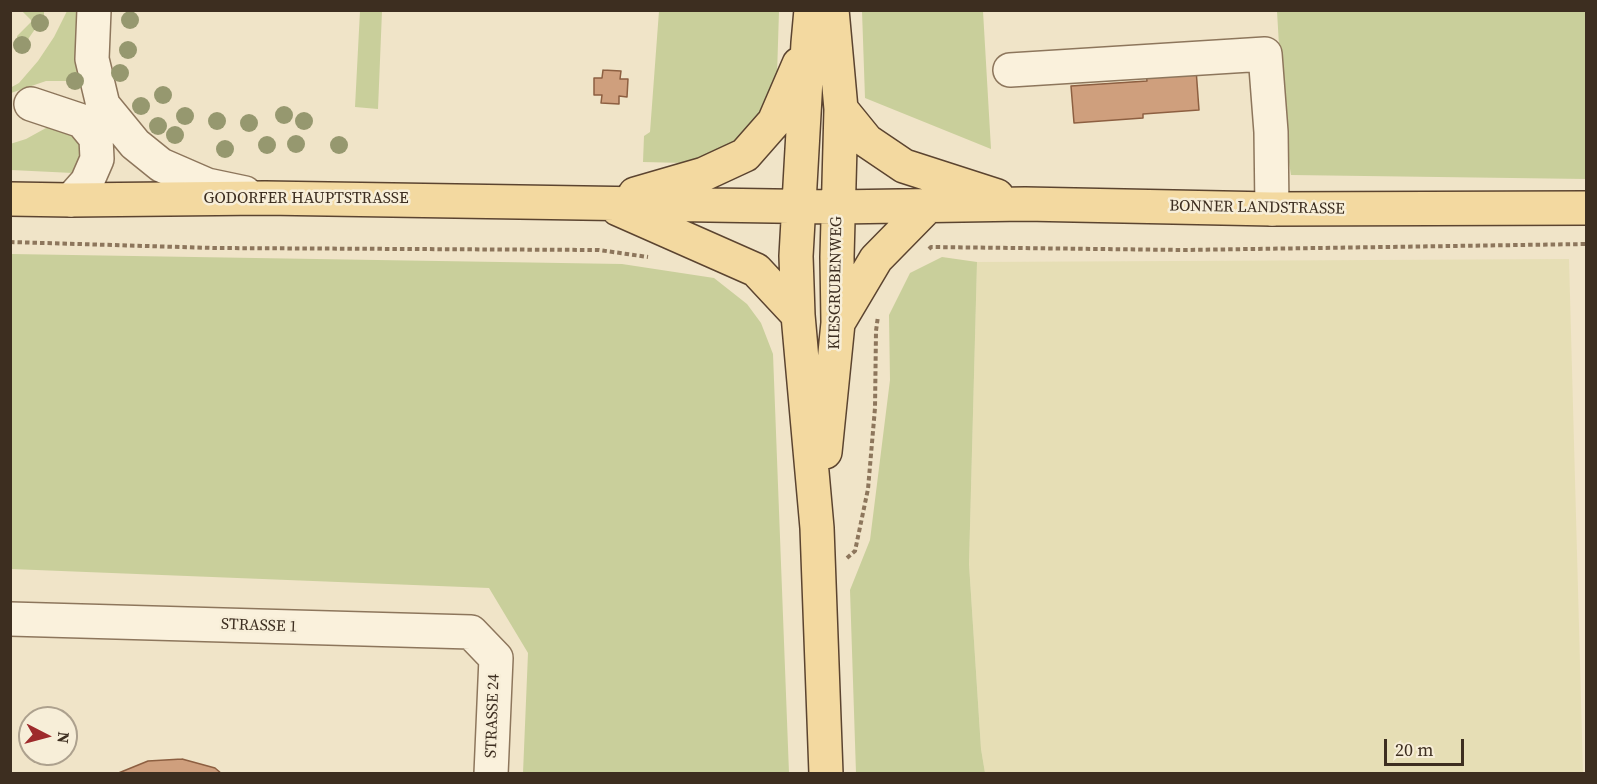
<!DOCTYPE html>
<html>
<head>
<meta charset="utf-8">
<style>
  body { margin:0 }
  #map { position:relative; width:1597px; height:784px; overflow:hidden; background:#f0e4c8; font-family:"Source Serif 4",serif }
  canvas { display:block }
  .frame { position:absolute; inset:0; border:12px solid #3d2e20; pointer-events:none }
  .north { position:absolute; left:18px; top:706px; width:60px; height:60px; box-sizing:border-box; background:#f7eed8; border:2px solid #ada18e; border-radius:50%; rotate:96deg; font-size:16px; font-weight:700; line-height:24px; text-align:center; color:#3d2e20 }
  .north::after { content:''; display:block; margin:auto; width:21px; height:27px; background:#9e2a2b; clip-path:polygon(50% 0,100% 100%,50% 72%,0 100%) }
  .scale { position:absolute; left:1384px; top:739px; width:80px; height:27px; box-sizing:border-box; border:3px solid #3d2e20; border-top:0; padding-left:8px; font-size:18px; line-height:21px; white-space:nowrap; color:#3d2e20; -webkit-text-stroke:4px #f7eed8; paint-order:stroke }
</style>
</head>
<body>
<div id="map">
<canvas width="1597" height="784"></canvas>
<div class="frame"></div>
<div class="north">N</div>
<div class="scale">20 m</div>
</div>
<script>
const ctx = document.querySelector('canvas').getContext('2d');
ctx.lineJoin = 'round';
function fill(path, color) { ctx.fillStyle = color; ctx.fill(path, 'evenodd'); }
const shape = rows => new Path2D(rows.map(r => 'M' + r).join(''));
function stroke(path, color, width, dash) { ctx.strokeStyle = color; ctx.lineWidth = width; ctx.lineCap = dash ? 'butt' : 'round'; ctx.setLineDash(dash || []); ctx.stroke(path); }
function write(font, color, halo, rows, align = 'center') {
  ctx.font = font + ' "Source Serif 4",serif'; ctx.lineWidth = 5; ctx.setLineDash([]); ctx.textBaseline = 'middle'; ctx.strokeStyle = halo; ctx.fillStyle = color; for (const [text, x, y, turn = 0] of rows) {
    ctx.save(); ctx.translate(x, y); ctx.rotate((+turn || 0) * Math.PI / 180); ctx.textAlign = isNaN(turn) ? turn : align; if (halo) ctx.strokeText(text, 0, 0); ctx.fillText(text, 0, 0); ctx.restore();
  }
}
const farmland = shape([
  [1569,259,1583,773,985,773,981,749,969,564,977,262]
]);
const green = shape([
  [22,11,44,11,44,16,22,48,17,44,17,36,32,21],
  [67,11,83,11,85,86,66,81,46,81,11,93,10,88,19,83,38,61,54,37],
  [360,11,382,11,378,109,355,107],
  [659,11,779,11,777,75,774,89,749,135,716,154,685,163,643,162,644,136,650,132],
  [862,11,983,11,991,149,865,98],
  [1277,11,1586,11,1586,179,1291,175,1284,131],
  [64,127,81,142,82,151,79,163,73,173,11,170,10,144,26,139,46,128],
  [11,254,622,264,714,278,747,304,761,323,773,354,789,773,523,773,528,653,489,588,11,569],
  [942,257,977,262,969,564,981,749,985,773,856,773,850,590,870,540,890,380,889,315,910,273]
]);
const building = shape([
  [1196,69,1199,110,1143,114,1143,118,1074,123,1071,86,1147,81,1146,73,1196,69],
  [603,70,621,71,620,79,628,79,627,97,619,96,619,104,601,103,602,95,594,95,594,78,602,78,603,70],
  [182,759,215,768,222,774,116,774,148,761,182,759]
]);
const path = shape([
  [10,242,214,248,599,250,648,257],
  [929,249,931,247,1184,250,1586,244],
  [847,558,855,551,868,489,875,408,876,331,878,316]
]);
const minor = shape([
  [94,10,92,59,103,105,135,144,161,165,207,185,245,193],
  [1010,70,1265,54,1271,132,1272,209],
  [31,104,82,121,96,138,97,159,87,182,71,200],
  [10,619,471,632,496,658,491,774]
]);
const major = shape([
  [811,10,808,43,796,256,798,315,817,528,826,774],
  [841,109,867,141,904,166,997,196],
  [635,194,704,174,745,155,774,122,799,64],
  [10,199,71,200,265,198,837,207,1025,204,1272,209,1586,208],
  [618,209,756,270,798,315],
  [838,323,876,259,928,206],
  [825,452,838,323,837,257,841,109,832,10]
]);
const trees = [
  [130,20],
  [40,23],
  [22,45],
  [128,50],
  [120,73],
  [75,81],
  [163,95],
  [141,106],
  [284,115],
  [185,116],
  [217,121],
  [304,121],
  [249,123],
  [158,126],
  [175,135],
  [296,144],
  [267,145],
  [339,145],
  [225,149]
];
const streetNames = [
  ["GODORFER HAUPTSTRASSE",306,199],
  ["BONNER LANDSTRASSE",1257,208,1],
  ["KIESGRUBENWEG",836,283,-89],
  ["STRASSE 1",259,626,2],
  ["STRASSE 24",493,716,-88]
];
fill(farmland, '#e6deb5');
fill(green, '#c9cf9b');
fill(building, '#cf9f7d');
stroke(building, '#8d5f41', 1.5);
stroke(minor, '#8d765c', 36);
stroke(major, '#5b4430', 36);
stroke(path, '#8d765c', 4, [4.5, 3]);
stroke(minor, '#faf1dc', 33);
stroke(major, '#f3d9a0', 33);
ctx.fillStyle = '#96986f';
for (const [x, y] of trees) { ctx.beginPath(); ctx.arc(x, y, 9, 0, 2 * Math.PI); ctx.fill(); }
write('16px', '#3d2e20', '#f7eed8', streetNames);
</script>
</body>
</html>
